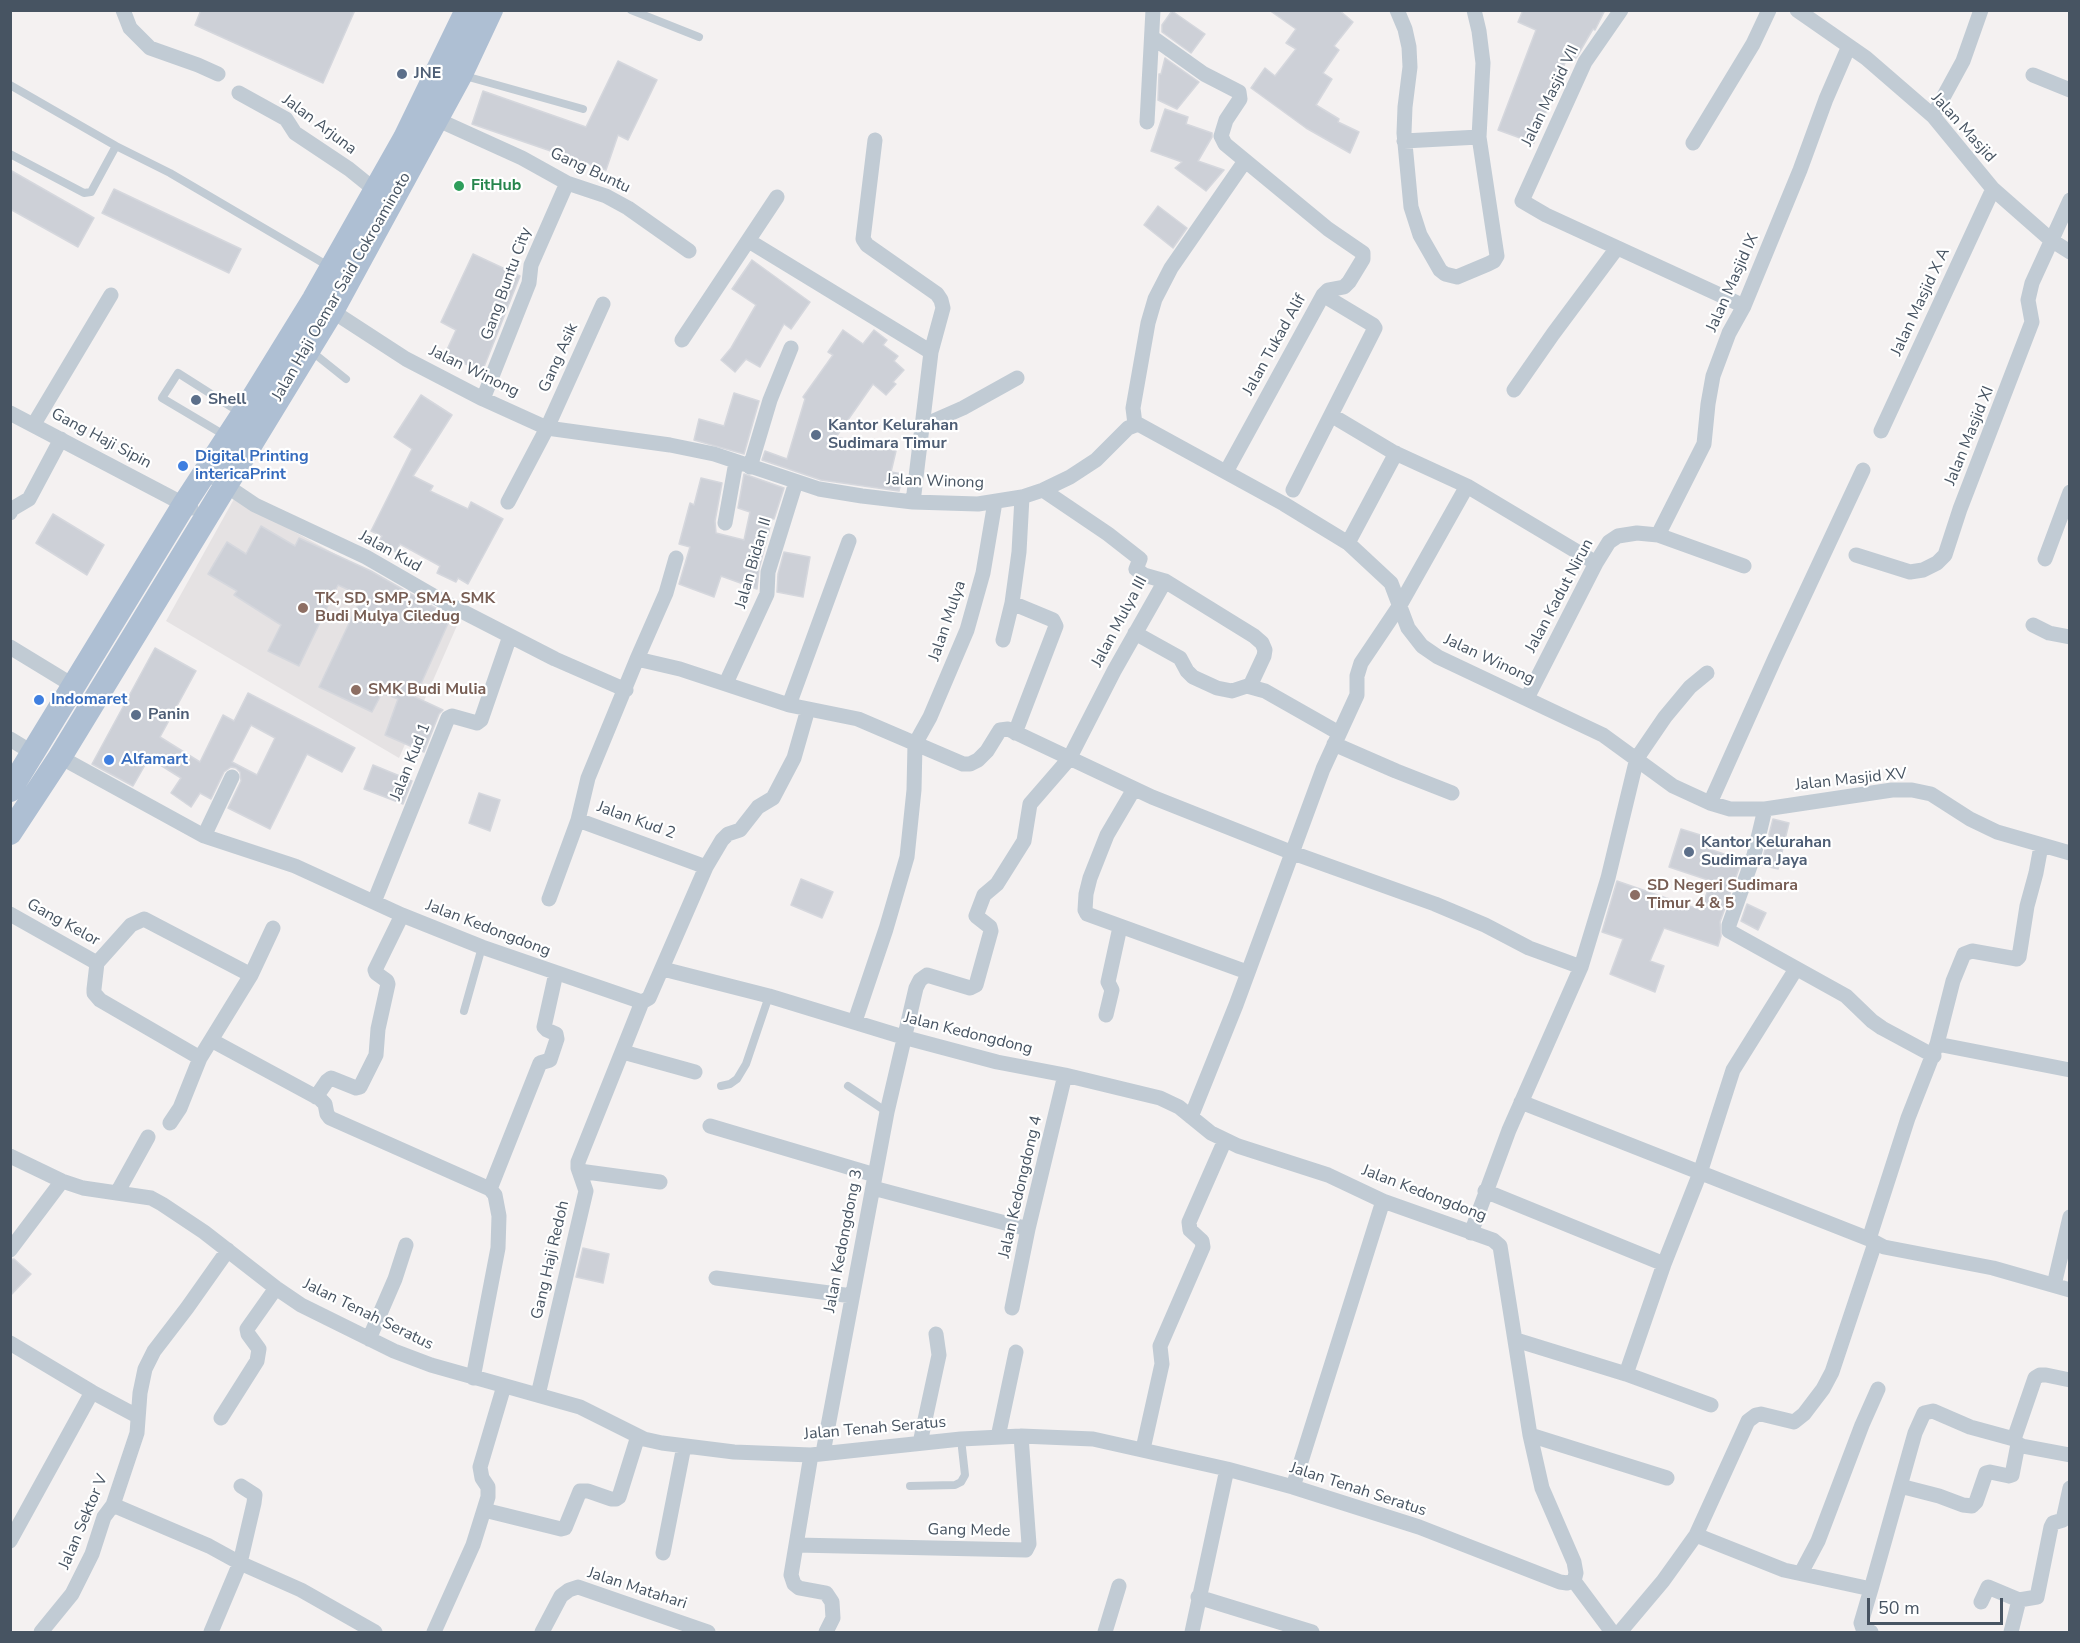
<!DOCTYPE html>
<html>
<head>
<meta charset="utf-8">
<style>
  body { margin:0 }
  #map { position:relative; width:2080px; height:1643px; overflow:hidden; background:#f4f1f1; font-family:"Nunito Sans",sans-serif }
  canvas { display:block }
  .frame { position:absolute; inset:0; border:12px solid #475462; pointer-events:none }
  .scale { position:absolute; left:1867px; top:1598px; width:136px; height:27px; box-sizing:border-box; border:3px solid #475462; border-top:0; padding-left:8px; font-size:18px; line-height:21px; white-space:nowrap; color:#475462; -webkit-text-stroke:4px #fff; paint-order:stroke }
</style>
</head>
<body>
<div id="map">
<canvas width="2080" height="1643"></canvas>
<div class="frame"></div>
<div class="scale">50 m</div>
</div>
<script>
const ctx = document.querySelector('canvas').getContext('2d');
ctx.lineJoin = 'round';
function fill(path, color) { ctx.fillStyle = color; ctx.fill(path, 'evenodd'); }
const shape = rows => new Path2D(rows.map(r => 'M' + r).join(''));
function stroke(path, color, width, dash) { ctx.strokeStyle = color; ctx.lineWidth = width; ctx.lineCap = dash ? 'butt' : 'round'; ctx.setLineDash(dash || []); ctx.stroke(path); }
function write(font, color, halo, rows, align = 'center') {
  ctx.font = font + ' "Nunito Sans",sans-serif'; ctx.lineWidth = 4.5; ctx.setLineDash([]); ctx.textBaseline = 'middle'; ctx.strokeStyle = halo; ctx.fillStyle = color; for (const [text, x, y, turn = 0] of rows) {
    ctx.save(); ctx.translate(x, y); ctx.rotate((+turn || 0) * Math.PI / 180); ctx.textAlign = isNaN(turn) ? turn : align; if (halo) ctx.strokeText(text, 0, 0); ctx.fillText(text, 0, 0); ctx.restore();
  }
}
const education = shape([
  [234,499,459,621,399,758,166,621]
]);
const building = shape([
  [201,10,355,10,323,83,195,25,201,10],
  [1269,10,1339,10,1353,22,1334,46,1339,50,1323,73,1332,79,1316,105,1339,119,1338,122,1359,132,1350,153,1306,128,1251,88,1265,68,1275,76,1296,49,1286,43,1296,29,1269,10],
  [1523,10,1605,10,1595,30,1593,29,1576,58,1568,55,1534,143,1498,130,1536,30,1518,22,1523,10],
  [1172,11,1205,34,1191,53,1162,32,1162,25,1172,11],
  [1165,58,1199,82,1177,109,1158,100,1159,74,1161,74,1165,58],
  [618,61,657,80,628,140,618,135,606,170,472,124,483,91,586,127,618,61],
  [1165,109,1188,117,1186,124,1212,133,1212,137,1198,161,1224,170,1206,191,1175,168,1182,162,1151,151,1165,109],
  [10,170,94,218,78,247,10,209,10,170],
  [114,189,241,249,229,273,102,213,114,189],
  [1158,206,1187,228,1173,248,1144,225,1158,206],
  [473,254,520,276,482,372,445,354,456,330,441,322,473,254],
  [752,260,810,302,791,329,784,324,760,367,746,359,735,372,721,360,731,348,756,305,732,289,752,260],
  [843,330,863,344,874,330,887,340,883,345,898,356,894,361,904,370,893,382,896,384,886,395,873,384,836,437,896,451,891,472,903,474,899,491,821,480,762,460,765,451,787,459,805,399,803,397,833,355,828,352,843,330],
  [734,393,759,401,744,454,694,440,699,419,724,426,734,393],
  [421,395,452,415,413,476,433,486,430,491,468,509,471,502,503,519,468,584,458,578,456,582,437,573,440,566,400,544,396,552,378,543,382,536,371,531,412,449,394,437,421,395],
  [744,474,784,488,774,519,772,519,759,569,757,589,721,576,714,597,679,584,690,547,679,544,690,503,694,505,701,478,722,483,715,521,716,533,744,540,750,512,738,508,744,474],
  [53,514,104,545,87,575,36,543,53,514],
  [261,526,295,546,299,538,371,571,451,617,415,697,443,710,439,714,424,752,385,735,398,699,382,693,372,712,319,687,362,596,338,585,299,666,268,651,281,625,234,595,237,591,208,574,227,542,246,554,261,526],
  [784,552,810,557,803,597,777,592,778,574,784,552],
  [155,648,196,671,160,737,200,762,223,715,234,721,248,693,355,748,342,772,307,754,270,829,228,808,241,781,240,772,236,768,231,767,224,772,211,799,200,793,191,807,171,793,181,778,149,758,133,786,92,764,155,648],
  [251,725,275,738,257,775,232,762,251,725],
  [373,765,412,781,403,804,364,789,373,765],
  [479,793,500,800,490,831,469,823,479,793],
  [1773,819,1789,823,1778,869,1761,865,1773,819],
  [1681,829,1710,838,1706,848,1742,860,1720,922,1721,936,1718,946,1664,928,1650,961,1664,966,1655,992,1610,974,1623,939,1602,932,1617,881,1701,910,1711,881,1669,867,1681,829],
  [801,879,833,892,822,918,791,905,801,879],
  [1747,904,1766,913,1758,930,1741,921,1747,904],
  [583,1248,609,1254,603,1283,576,1277,583,1248],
  [14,1259,31,1274,10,1296,10,1260,14,1259]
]);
const lane = shape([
  [631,10,699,37],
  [465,76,583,109],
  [10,85,116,146,170,173,330,267],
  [10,154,84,193,91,192,116,146],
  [311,351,346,379],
  [226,436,162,398,178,373,241,413],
  [464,1011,482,947],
  [721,1086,730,1084,737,1079,746,1064,769,996],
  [848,1086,887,1112],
  [910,1486,955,1485,961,1482,965,1475,961,1439]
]);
const street = shape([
  [123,10,130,28,150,48,198,65,218,74],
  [1397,10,1405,29,1409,47,1410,67,1405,107,1404,133,1411,207,1420,235,1440,270,1445,274,1457,277,1488,264,1494,261,1497,256,1479,137,1483,63,1479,31,1474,10],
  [1621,10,1585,62,1522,201,1546,215,1744,306],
  [1797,10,1866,58,1933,116,1993,189,2051,240,2070,252],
  [1152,37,1204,74,1239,92,1240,99,1226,120,1222,133,1221,136,1225,144,1328,229,1363,253,1363,259,1349,282,1344,287,1328,290,1323,295,1226,472],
  [2033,75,2070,90],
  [239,93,286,119,295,133,349,169,375,190],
  [1933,116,1963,61,1981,10],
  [436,119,522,158,567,183,606,196,628,208,689,251],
  [1147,122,1153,10],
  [875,140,863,239,867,245,937,294,941,300,943,308,931,352,913,502],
  [1404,141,1479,137],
  [1693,143,1753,44,1769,10],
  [749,241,931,352],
  [326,307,406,359,483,399,547,428,670,445,714,454,819,489,862,496,913,502,978,504,1022,497,1043,490,1070,477,1096,460,1128,428,1138,424,1284,504,1348,543,1391,583,1408,628,1422,646,1438,657,1603,735,1673,786,1710,803,1730,809,1765,809,1892,790,1912,790,1931,794,1970,819,1997,832,2070,853],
  [682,340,777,197],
  [1514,390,1553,334,1617,248],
  [483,399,529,283,531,265,567,183],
  [10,413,191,508],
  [1331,415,1393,452,1467,486,1596,563],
  [34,424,111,295],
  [1135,424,1133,408,1148,323,1155,299,1171,268,1245,161],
  [922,426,963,408,1017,378],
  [1881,431,1993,189],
  [750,467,770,400,791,348],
  [206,472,255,505,366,557,444,602,555,659,626,690],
  [1043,490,1108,534,1140,559,1136,569,1144,575,1165,581,1254,636,1262,643,1265,650,1264,656,1250,686],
  [1293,490,1375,328,1373,325,1323,295],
  [508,502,547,428,603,304],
  [10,513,12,509,29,499,61,439],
  [725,523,736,462],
  [1658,535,1704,444,1708,404,1713,376,1729,333,1744,306,1800,170,1826,99,1849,46],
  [1348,543,1396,453],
  [1856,555,1910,572,1923,570,1937,563,1945,555,1960,509,2032,322,2028,300,2032,283,2070,200],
  [2045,559,2070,492],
  [1012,603,1053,620,1056,626,1015,733],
  [2033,625,2049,633,2070,637],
  [1135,633,1180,658,1187,671,1193,677,1217,688,1232,691,1247,686,1265,691,1339,733],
  [1003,640,1012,603,1019,552,1022,497],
  [10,647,74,686],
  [637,659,666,593,676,558],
  [726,683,767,594,768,572,796,482],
  [1527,698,1596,563,1609,542,1618,536,1637,533,1658,535,1744,566],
  [789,705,849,541],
  [10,739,33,753],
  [1334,744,1396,771,1452,793],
  [60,757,204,836,295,866,402,915,482,947,642,1002,649,998,706,867,722,840,728,834,740,830,758,807,773,798,794,758,808,709],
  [1134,789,1107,835,1090,878,1086,894,1085,910,1087,914,1247,972],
  [1710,803,1775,658,1863,470],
  [1765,809,1754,855,1729,925,1729,931,1846,996,1872,1021,1882,1028,1934,1056],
  [578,820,706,867],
  [204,836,232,777],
  [549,899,578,820,588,778,637,659,680,669,789,705,858,719,963,764,970,764,978,760,987,751,1000,730,1008,729,1152,797,1293,853,1435,904,1485,925,1529,948,1581,967],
  [374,902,448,718,452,716,477,723,481,720,510,636],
  [10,914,97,963],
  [663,969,769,996,903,1037,997,1062,1065,1075,1160,1098,1179,1107,1211,1133,1238,1146,1328,1175,1383,1201,1493,1240,1500,1246,1530,1435,1542,1488,1574,1562,1576,1573,1574,1581],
  [1106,1015,1112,990,1108,982,1120,927],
  [855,1021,886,929,907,857,914,790,915,744,930,717,967,630,983,573,995,502],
  [211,1040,320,1099,325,1104,327,1114,330,1118,490,1189,495,1195,499,1216,498,1248,473,1378],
  [1937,1044,1953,981,1964,954,1972,951,2017,959,2019,957,2027,906,2036,873,2041,846],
  [623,1052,695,1072],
  [200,1058,100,1000,94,993,94,989,97,963,131,925,144,919,251,975],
  [316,1097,327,1081,331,1078,356,1088,360,1087,376,1055,378,1029,388,984,387,981,376,973,375,970,402,915],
  [1521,1102,1869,1239,1884,1247,1993,1268,2070,1290],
  [1191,1117,1236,1005,1323,769,1357,695,1357,676,1361,663,1400,605,1467,486],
  [170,1123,180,1108,200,1058,251,975,273,928],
  [710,1126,875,1175],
  [10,1156,62,1181,83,1188,151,1198,162,1204,204,1232,276,1288,301,1305,394,1351,431,1365,580,1407,644,1439,662,1443,734,1452,811,1455,961,1439,1021,1436,1093,1439,1227,1469,1293,1487,1419,1527,1560,1582,1567,1583,1574,1581],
  [579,1171,660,1182],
  [873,1188,1028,1229],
  [490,1189,540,1063,550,1060,557,1039,556,1034,547,1030,544,1027,556,973],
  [1485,1191,1664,1264],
  [117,1193,148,1137],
  [1471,1233,1509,1130,1581,967,1608,878,1637,758,1665,717,1690,687,1707,673],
  [1869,1239,1908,1118,1937,1044,2070,1070],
  [10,1250,62,1181],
  [716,1278,852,1296],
  [2054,1285,2070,1217],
  [1012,1308,1028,1229,1065,1075],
  [369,1339,395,1279,406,1245],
  [1516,1340,1626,1374,1711,1405],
  [10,1343,92,1392,137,1416],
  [1626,1374,1664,1264,1700,1173,1733,1070,1796,969],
  [538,1395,586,1191,578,1168,578,1162,642,1002],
  [221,1418,257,1361,259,1349,248,1334,247,1329,276,1288],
  [1530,1435,1667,1478],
  [998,1437,1016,1352],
  [2014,1439,2018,1444,2022,1446,2070,1455],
  [920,1443,939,1355,936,1334],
  [1143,1449,1162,1364,1160,1346,1203,1247,1202,1241,1190,1230,1189,1222,1225,1140],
  [823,1453,887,1112,916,988,920,980,927,975,970,988,976,985,991,931,990,927,976,916,984,895,997,884,1024,841,1030,804,1069,759,1114,671,1165,581],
  [811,1455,791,1575,794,1584,799,1588,826,1593,832,1602,833,1618,826,1632],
  [1900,1486,1939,1496,1963,1505,1972,1506,1976,1502,1986,1473,1990,1472,2009,1476,2012,1475,2018,1444],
  [1293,1487,1383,1201],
  [113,1505,209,1546,240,1563,301,1590,375,1632],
  [484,1510,561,1529,565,1528,580,1491,588,1491,611,1499,616,1499,619,1497,638,1436],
  [1696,1535,1784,1570,1871,1589,1915,1433,1924,1413,1933,1411,1970,1427,2014,1439,2035,1378,2040,1375,2046,1375,2070,1380],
  [10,1541,92,1392],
  [796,1545,1026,1550,1029,1544,1021,1436],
  [663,1553,684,1446],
  [1801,1573,1818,1541,1862,1425,1878,1389],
  [1574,1581,1612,1632],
  [1198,1597,1312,1632],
  [1981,1602,1988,1587,2019,1600],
  [41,1632,72,1594,92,1554,104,1517,113,1505,137,1433,140,1393,145,1369,154,1351,187,1308,228,1250],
  [211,1632,240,1563,254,1503,255,1495,241,1486],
  [434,1632,473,1545,488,1497,488,1487,482,1478,480,1467,504,1386],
  [542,1632,561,1596,569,1590,578,1587,708,1632],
  [1105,1632,1119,1586],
  [1192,1632,1227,1469],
  [1620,1632,1663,1581,1696,1535,1748,1421,1756,1415,1761,1414,1794,1422,1804,1414,1823,1389,1832,1372,1875,1243],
  [1871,1632,1863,1629,1861,1623,1871,1589],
  [2011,1632,2019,1600,2037,1597,2051,1527,2053,1523,2063,1520,2070,1488]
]);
const primary = shape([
  [10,790,185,503,243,414,314,299,405,138,467,10],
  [10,833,60,757,332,311,461,74,491,10]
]);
const markers = [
  [402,74,6,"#5c6f8a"],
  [459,186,6,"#2e9e5b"],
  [196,400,6,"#5c6f8a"],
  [816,435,6,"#5c6f8a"],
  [183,466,6,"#3f7fe0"],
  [303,608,6,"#8d6e63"],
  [356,690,6,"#8d6e63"],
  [39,700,6,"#3f7fe0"],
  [136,715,6,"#5c6f8a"],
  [109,760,6,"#3f7fe0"],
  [1689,852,6,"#5c6f8a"],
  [1635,895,6,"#8d6e63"]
];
const serviceNames = [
  ["JNE",414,74],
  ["Shell",208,400],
  ["Kantor Kelurahan",828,426],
  ["Sudimara Timur",828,444],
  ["Panin",148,715],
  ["Kantor Kelurahan",1701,843],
  ["Sudimara Jaya",1701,861]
];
const streetNames = [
  ["Jalan Masjid VII",1551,96,-64],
  ["Jalan Arjuna",319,125,37],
  ["Jalan Masjid",1963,128,48],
  ["Gang Buntu",590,171,25],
  ["Jalan Masjid IX",1733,283,-66],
  ["Gang Buntu City",507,284,-70],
  ["Jalan Haji Oemar Said Cokroaminoto",342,287,-60],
  ["Jalan Masjid X A",1921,302,-65],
  ["Jalan Tukad Alif",1275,345,-61],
  ["Gang Asik",559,358,-66],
  ["Jalan Winong",474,372,26],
  ["Jalan Masjid XI",1970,436,-68],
  ["Gang Haji Sipin",101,439,28],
  ["Jalan Winong",935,482,2],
  ["Jalan Kud",390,552,29],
  ["Jalan Bidan II",754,563,-74],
  ["Jalan Kadut Nirun",1560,596,-62],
  ["Jalan Mulya",948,621,-71],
  ["Jalan Mulya III",1120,622,-62],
  ["Jalan Winong",1489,660,25],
  ["Jalan Kud 1",411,762,-68],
  ["Jalan Masjid XV",1851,780,-6],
  ["Jalan Kud 2",636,821,20],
  ["Gang Kelor",63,923,29],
  ["Jalan Kedongdong",488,929,21],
  ["Jalan Kedongdong",968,1034,14],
  ["Jalan Kedongdong 4",1021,1187,-77],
  ["Jalan Kedongdong",1424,1194,21],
  ["Jalan Kedongdong 3",844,1241,-79],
  ["Gang Haji Redoh",551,1260,-77],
  ["Jalan Tenah Seratus",368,1315,26],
  ["Jalan Tenah Seratus",875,1429,-5],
  ["Jalan Tenah Seratus",1358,1490,18],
  ["Jalan Sektor V",84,1522,-67],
  ["Gang Mede",969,1531,1],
  ["Jalan Matahari",637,1589,18]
];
const leisureNames = [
  ["FitHub",471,186]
];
const shopNames = [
  ["Digital Printing",195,457],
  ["intericaPrint",195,475],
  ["Indomaret",51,700],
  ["Alfamart",121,760]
];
const educationNames = [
  ["TK, SD, SMP, SMA, SMK",315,599],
  ["Budi Mulya Ciledug",315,617],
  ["SMK Budi Mulia",368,690],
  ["SD Negeri Sudimara",1647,886],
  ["Timur 4 & 5",1647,904]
];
fill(education, '#e5e2e3');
fill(building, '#cdd0d7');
stroke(building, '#d5d7dd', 1.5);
stroke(lane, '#c1cbd4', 8);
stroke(street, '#c1cbd4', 15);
stroke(primary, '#aebfd3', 24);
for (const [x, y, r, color] of markers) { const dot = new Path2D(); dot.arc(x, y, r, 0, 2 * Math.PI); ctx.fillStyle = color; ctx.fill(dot); stroke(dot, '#fff', 2); }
write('bold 16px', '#4e5e75', '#fff', serviceNames, 'left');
write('16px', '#475462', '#fff', streetNames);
write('bold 16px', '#27864d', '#fff', leisureNames, 'left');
write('bold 16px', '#366cbe', '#fff', shopNames, 'left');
write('bold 16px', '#785e54', '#fff', educationNames, 'left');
</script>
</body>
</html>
